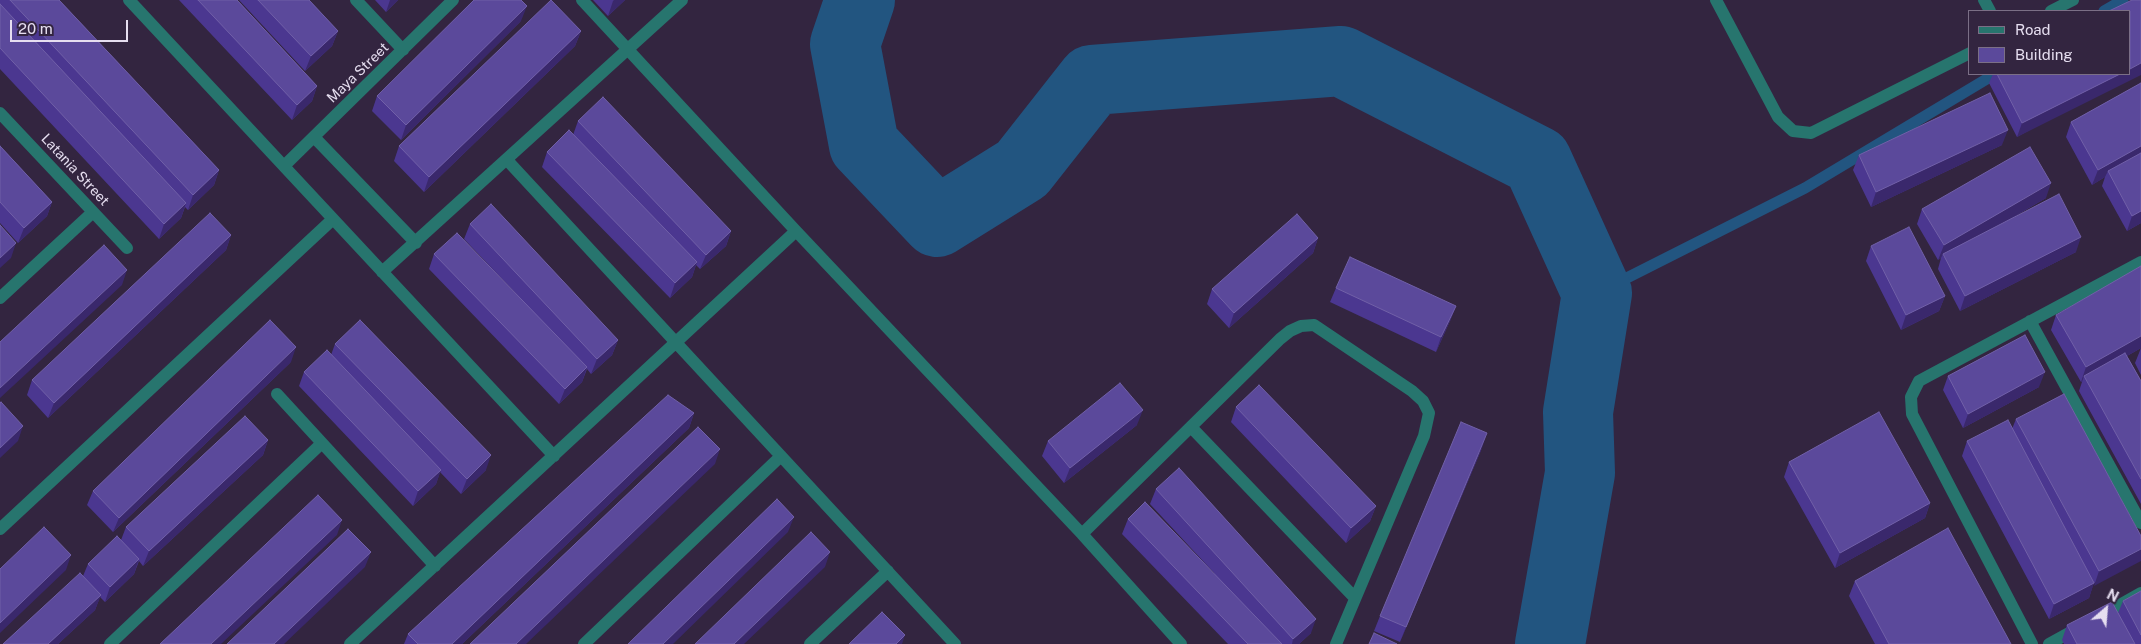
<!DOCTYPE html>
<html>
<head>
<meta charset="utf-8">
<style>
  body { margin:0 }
  #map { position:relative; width:2141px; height:644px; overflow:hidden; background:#332540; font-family:"Public Sans",sans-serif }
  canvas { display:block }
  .legend { position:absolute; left:1968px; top:10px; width:162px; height:65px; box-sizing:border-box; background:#332540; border:1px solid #7b6f86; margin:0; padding:6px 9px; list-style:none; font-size:15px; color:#e6def0 }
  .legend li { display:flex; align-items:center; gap:10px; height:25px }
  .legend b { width:25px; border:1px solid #7b6f86 }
  .north { position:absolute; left:2081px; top:584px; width:50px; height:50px; -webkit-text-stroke:4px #332540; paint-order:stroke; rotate:27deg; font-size:14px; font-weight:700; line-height:20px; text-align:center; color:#e6def0 }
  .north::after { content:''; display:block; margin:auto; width:18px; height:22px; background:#e6def0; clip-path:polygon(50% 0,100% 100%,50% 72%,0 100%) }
  .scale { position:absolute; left:10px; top:20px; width:118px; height:22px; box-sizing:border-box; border:2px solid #e6def0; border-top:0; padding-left:6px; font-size:15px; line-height:18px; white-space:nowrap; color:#e6def0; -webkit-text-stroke:4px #332540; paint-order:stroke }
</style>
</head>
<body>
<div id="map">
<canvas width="2141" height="644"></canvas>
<ul class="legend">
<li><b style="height:6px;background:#27756e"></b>Road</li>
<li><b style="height:14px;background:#5b499b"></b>Building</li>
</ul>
<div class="north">N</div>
<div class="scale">20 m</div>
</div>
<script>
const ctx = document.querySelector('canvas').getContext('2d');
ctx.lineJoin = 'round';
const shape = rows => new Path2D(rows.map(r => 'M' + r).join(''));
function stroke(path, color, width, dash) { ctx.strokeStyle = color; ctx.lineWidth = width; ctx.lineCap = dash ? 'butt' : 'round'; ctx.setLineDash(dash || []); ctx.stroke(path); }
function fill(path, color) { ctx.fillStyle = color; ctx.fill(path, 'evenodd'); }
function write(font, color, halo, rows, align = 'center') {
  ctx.font = font + ' "Public Sans",sans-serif'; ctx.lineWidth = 4; ctx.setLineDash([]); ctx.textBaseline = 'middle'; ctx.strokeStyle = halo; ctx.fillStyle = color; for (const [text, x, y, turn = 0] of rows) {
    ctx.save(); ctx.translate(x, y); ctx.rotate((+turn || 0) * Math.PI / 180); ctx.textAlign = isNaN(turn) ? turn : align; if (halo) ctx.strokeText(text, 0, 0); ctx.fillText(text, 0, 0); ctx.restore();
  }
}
const stream = shape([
  [2104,11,2123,0],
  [1597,293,1805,188,1995,74]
]);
const river = shape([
  [860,0,845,44,864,145,937,222,1022,169,1092,80,1341,61,1537,161,1597,293,1578,412,1580,473,1550,644]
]);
const minor = shape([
  [129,0,554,456],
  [356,0,403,50],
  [582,0,796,231,1082,534,1181,644],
  [1716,0,1778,117,1793,131,1811,133,1970,53],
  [1984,0,1990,11],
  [2051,11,2073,0],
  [0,113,127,248],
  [314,137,416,243],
  [507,160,955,644],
  [284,166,453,0],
  [382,272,682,0],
  [0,298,93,212],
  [2030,321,2141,523],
  [277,394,435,566],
  [1191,427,1355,598],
  [0,529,333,219],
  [1082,534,1280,339,1290,331,1301,326,1314,325,1412,391,1423,401,1429,413,1424,436,1336,644],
  [2102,615,2141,593],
  [110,644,322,443],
  [350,644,796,231],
  [584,644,781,456],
  [810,644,888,571],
  [2032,644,1912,414,1911,397,1919,381,2141,262],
  [2049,644,2078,628]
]);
const wall = shape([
  [0,0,59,0,219,170,214,185,188,210,185,207,181,218,159,239,0,69],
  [179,0,237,0,317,86,312,101,292,120],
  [239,0,309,0,338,31,332,46,305,71],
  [375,0,398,0,386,12],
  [593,0,625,0,608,16],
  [521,21,401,140,372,111,377,96],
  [581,31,575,46,424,192,394,161,399,146],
  [1993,74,2130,74,2017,137,1989,83],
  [2141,83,2141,223,2127,231,2102,186,2105,177,2092,185,2066,137,2071,122],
  [578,121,731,231,726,246,700,269,696,265,692,277,670,298,542,167,547,152,573,135],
  [2002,145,1871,207,1853,170,1859,155],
  [0,146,52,202,47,216,18,243,0,223],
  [2046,198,2000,225,2076,252,1960,311,1938,269,1941,258,1938,260,1917,224,1922,209],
  [470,224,618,340,612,355,591,374,587,369,582,382,559,404,429,269,434,254,522,300,464,239],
  [231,235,226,250,48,418,27,395,32,380],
  [1318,238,1313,253,1229,328,1207,304,1212,289],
  [1871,246,1945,296,1939,311,1901,330,1866,261],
  [1336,288,1456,306,1450,321,1436,352,1330,302],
  [2056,315,2141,348,2127,356,2141,381,2141,504,2079,391,2082,382,2081,382,2051,330],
  [335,344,486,470,461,494,440,472,436,484,413,506,299,386,304,372,331,355],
  [2141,348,2141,375,2135,363],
  [291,362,113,532,87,505,93,491],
  [1948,376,2039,387,1963,428,1943,390],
  [1236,407,1376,506,1370,521,1346,543,1231,422],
  [694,413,689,428,462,644,404,644,408,634],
  [2016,419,2141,536,2093,585,2089,598,2049,619,1962,456,1967,441,2012,429],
  [1137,425,1064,483,1042,456,1048,441],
  [268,440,263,455,143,566,139,561,134,574,105,602,100,597,95,610,58,644,3,644,83,576,88,564,121,540,126,527],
  [1482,448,1400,642,1374,631,1380,616],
  [1789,462,1930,503,1925,518,1835,568,1784,477],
  [1156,489,1311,633,1299,644,1228,644,1122,534,1128,519,1215,574,1150,504],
  [1855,581,2011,644,1875,644,1849,596],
  [2141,591,2141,644,2064,644,2062,640,2067,625,2118,613,2123,601]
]);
const shadedWall = shape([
  [390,0,398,0,386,12],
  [614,0,625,0,608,16,613,1],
  [527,6,521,21,401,140,406,125],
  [338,31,332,46,305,71,311,56],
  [581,31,575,46,424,192,429,177],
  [2141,63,2141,75,2017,137,2022,123,2120,74,2130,74,2130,69],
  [317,86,312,101,292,120,297,105],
  [2008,130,2002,145,1871,207,1876,192],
  [2141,146,2141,158,2108,171,2105,177,2092,185,2098,170],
  [219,170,214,185,188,210,193,195],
  [2051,183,2046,198,1944,257,1943,254,1941,258,1938,260,1944,245],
  [52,202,47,216,18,243,24,228],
  [186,203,181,218,159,239,164,224],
  [2141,211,2141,223,2127,231,2132,216],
  [731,231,726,246,700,269,706,255],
  [231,235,226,250,48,418,54,403],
  [2081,237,2076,252,1960,311,1965,296],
  [1318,238,1313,253,1229,328,1234,313],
  [16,243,11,258,0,268,0,258],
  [697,262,692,277,670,298,675,283],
  [127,270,122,285,0,398,0,388],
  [1945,296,1939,311,1901,330,1906,315],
  [1456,306,1450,321,1436,352,1441,337],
  [2141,336,2141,348,2086,379,2084,376,2082,382,2081,382,2086,367],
  [618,340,612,355,591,374,597,359],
  [296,347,291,362,113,532,119,518],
  [587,367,582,382,559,404,565,389],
  [2045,372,2039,387,1963,428,1968,414],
  [1143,410,1137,425,1064,483,1070,468],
  [694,413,689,428,462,644,452,644],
  [23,426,18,441,0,458,0,448],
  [1487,433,1482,448,1400,642,1406,627],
  [268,440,263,455,143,566,149,551],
  [720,449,715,464,526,644,516,644],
  [491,455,486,470,461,494,467,479],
  [441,470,436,484,413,506,418,491],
  [1930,503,1925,518,1835,568,1840,553],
  [1376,506,1370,521,1346,543,1351,528],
  [794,517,788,532,673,644,663,644],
  [342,520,337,535,221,644,211,644],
  [2141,549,2141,561,2094,586,2099,571],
  [371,552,365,567,284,644,274,644],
  [830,552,825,567,744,644,734,644],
  [71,555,66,570,0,633,0,623],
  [139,559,134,574,105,602,110,587],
  [2094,583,2089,598,2049,619,2054,604],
  [101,595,95,610,58,644,48,644],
  [1316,619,1311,633,1299,644,1292,644,1293,639],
  [905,635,902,644,896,644]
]);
const building = shape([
  [10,0,59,0,219,170,193,195,10,0],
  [198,0,237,0,317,86,297,105,198,0],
  [258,0,309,0,338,31,311,56,258,0],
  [474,0,521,0,527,6,406,125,377,96,474,0],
  [551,0,581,31,429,177,399,146,551,0],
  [2132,0,2141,0,2141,63,2130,69,2130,11,2109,11,2132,0],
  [0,4,186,203,164,224,0,48,0,4],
  [1997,74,2120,74,2022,123,1997,74],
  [2141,83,2141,146,2098,170,2071,122,2141,83],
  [1990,93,2008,130,1876,192,1859,155,1990,93],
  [603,97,731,231,706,255,578,121,603,97],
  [569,130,697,262,675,283,547,152,569,130],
  [0,146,52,202,24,228,0,202,0,146],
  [2030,147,2051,183,1944,245,1922,209,2030,147],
  [2141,153,2141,211,2132,216,2108,171,2141,153],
  [2059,194,2081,237,1965,296,1943,254,2059,194],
  [491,204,618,340,597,359,470,224,491,204],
  [210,213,231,235,54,403,32,380,210,213],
  [1297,214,1318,238,1234,313,1212,289,1297,214],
  [0,225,16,243,0,258,0,225],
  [1909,227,1945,296,1906,315,1871,246,1909,227],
  [457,233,587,367,565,389,434,254,457,233],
  [104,245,127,270,0,388,0,342,104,245],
  [1350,257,1456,306,1441,337,1336,288,1350,257],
  [2141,266,2141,336,2086,367,2056,315,2141,266],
  [270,320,296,347,119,518,93,491,270,320],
  [360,320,491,455,467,479,335,344,360,320],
  [2025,335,2045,372,1968,414,1948,376,2025,335],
  [327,350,441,470,418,491,304,372,327,350],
  [2125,353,2141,381,2141,479,2084,376,2125,353],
  [1120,383,1143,410,1070,468,1048,441,1120,383],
  [1259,385,1376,506,1351,528,1236,407,1259,385],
  [2064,394,2141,536,2141,549,2099,571,2016,419,2064,394],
  [668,395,694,413,452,644,418,644,408,634,668,395],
  [1,402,23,426,0,448,0,403,1,402],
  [1879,412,1930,503,1840,553,1789,462,1879,412],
  [245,416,268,440,149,551,126,527,245,416],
  [2008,420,2094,583,2054,604,1967,441,2008,420],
  [1461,422,1487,433,1406,627,1380,616,1461,422],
  [698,427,720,449,516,644,470,644,698,427],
  [1179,468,1316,619,1293,639,1156,489,1179,468],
  [318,495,342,520,211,644,160,644,318,495],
  [777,499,794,517,663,644,628,644,777,499],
  [1145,502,1282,644,1248,644,1128,519,1145,502],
  [44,527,71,555,0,623,0,569,44,527],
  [1948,528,2011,644,1889,644,1855,581,1948,528],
  [348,529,371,552,274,644,227,644,348,529],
  [811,532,830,552,734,644,695,644,811,532],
  [117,536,139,559,110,587,88,564,117,536],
  [80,573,101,595,48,644,3,644,80,573],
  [2141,591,2141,635,2123,601,2141,591],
  [2112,602,2135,644,2077,644,2067,625,2112,602],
  [882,612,905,635,896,644,849,644,882,612],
  [1374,633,1397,644,1369,644,1374,633]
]);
const streetNames = [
  ["Maya Street",358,73,-44],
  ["Latania Street",75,170,47]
];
stroke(stream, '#225580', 11);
stroke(river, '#225580', 70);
stroke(minor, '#27756e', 12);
fill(wall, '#4b3790');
fill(shadedWall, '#3a286c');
fill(building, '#5b499b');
stroke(building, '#7160a8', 1);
write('14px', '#e6def0', '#332540', streetNames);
</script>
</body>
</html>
